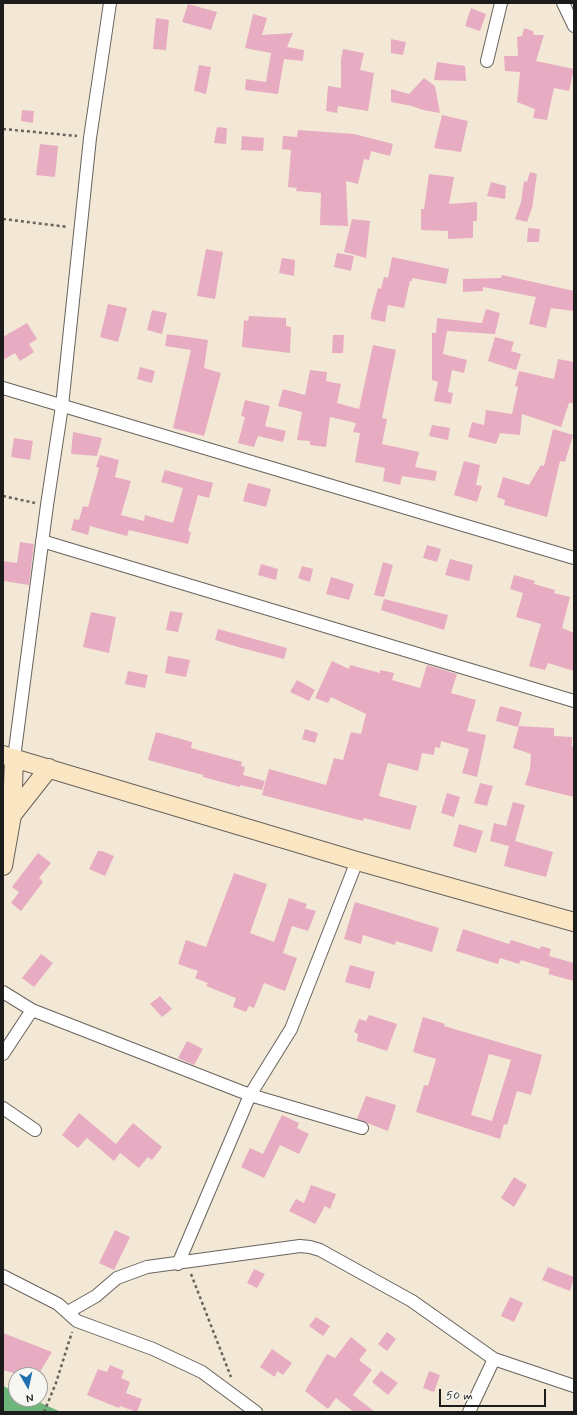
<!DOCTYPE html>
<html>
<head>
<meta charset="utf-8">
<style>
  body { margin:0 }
  #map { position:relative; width:577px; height:1415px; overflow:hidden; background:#f3e8d5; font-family:Mynerve,sans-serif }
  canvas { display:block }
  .frame { position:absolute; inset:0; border:4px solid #1c1c1c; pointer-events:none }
  .north { position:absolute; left:8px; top:1367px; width:40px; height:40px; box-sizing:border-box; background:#f6f6f2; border:1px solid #9f9f9c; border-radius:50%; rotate:171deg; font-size:11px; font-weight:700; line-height:16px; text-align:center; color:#1c1c1c }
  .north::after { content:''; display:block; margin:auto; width:14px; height:18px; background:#1f6fb2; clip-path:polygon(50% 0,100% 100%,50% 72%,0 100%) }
  .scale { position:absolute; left:439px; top:1389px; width:107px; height:18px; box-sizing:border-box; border:2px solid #1c1c1c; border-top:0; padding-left:5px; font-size:12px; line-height:14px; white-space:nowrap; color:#1c1c1c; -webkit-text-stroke:3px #f6f6f2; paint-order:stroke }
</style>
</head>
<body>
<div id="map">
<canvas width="577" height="1415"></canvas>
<div class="frame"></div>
<div class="north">N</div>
<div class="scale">50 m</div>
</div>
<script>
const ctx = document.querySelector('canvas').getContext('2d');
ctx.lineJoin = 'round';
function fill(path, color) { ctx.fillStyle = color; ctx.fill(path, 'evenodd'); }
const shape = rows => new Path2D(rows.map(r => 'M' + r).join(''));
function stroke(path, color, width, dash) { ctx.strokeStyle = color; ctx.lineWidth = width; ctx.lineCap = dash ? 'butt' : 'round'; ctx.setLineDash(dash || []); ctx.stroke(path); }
const forest = shape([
  [3,1386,16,1392,16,1399,32,1399,61,1412,3,1412]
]);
const building = shape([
  [188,4,217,12,211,30,182,22],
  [471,8,486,14,480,31,465,26],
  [253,14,267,18,262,35,293,33,287,47,304,50,303,61,284,59,278,94,245,90,246,79,266,82,271,53,245,48],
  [156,18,169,20,166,50,153,49],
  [524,28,533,31,534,35,544,35,536,61,574,69,569,91,554,88,547,120,533,118,535,109,517,102,520,72,505,71,504,56,518,56,517,37,522,36],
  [391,39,406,42,403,55,391,53],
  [343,49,364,53,360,70,374,73,368,111,338,106,337,113,326,111,328,86,341,88,341,60],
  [437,62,465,66,466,81,434,80],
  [199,65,211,67,206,94,194,91],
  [424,78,435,86,440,113,423,110,412,106,391,102,391,89,409,94],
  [22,110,34,111,33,123,21,121],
  [442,115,468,121,461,152,434,148],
  [217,127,227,128,226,144,214,143],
  [298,130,354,134,393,144,390,156,371,151,369,160,364,159,358,184,346,181,348,226,320,225,321,193,296,191,297,188,288,187,291,150,282,149,283,136,297,137],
  [242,136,264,138,263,151,241,150],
  [40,144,58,146,55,177,36,175],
  [530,172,537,174,532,208,527,222,515,219,521,202,524,181,527,182],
  [429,174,454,177,449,204,477,202,477,221,473,221,473,238,448,239,448,231,421,230,421,209,424,209],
  [491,182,506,186,505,199,487,196],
  [352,219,370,221,366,258,344,252],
  [528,228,540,229,539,242,527,242],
  [206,249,223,252,215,299,197,296],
  [337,253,354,256,351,271,334,267],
  [392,257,449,269,446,284,412,278,412,281,410,281,404,308,388,305,385,322,371,319,371,314,378,288,381,289,384,277,388,278],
  [282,258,295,260,294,276,279,273],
  [502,275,574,291,574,311,551,308,546,328,529,324,536,297,483,287,483,291,463,292,463,279,501,278],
  [108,304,127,308,118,342,100,337],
  [486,309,500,313,495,334,447,331,443,354,467,360,464,373,452,370,448,392,453,393,451,404,434,401,438,382,432,380,432,333,436,333,437,318,482,323],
  [152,310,167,313,162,334,147,330],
  [249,316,286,318,286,326,291,327,290,353,242,347,244,320,248,321],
  [27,323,37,339,29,344,34,352,20,361,15,353,3,360,3,337],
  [167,334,208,340,204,368,221,373,204,436,173,428,191,350,165,346],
  [333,335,344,335,343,353,332,353],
  [495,337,514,342,511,351,521,354,516,370,488,361],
  [373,345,396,350,382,418,387,419,382,444,419,452,415,467,437,471,435,481,402,476,400,485,383,481,385,468,355,462,360,433,353,432,356,423,330,417,326,447,310,445,310,441,297,440,302,412,278,406,283,389,305,395,310,370,327,372,326,381,341,384,337,403,359,409],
  [558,359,574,362,574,403,569,403,561,427,522,414,520,435,500,433,496,444,468,437,472,422,484,425,486,410,512,414,518,387,515,386,519,371,554,379],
  [140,367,155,371,152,383,137,379],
  [245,400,270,406,265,426,286,431,283,442,258,436,254,447,238,443,245,417,241,416],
  [432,425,450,428,448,440,429,436],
  [553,429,573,435,565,462,560,461,547,517,504,505,505,500,497,497,503,477,529,485,541,465,544,466],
  [73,432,102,438,97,456,71,454],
  [14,438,33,441,30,460,11,457],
  [100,455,119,460,115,477,131,481,121,515,144,521,145,515,173,523,183,488,161,482,165,470,213,483,209,498,198,495,188,531,191,532,188,544,129,530,127,536,90,526,88,535,71,530,74,519,79,520,83,506,88,507,99,468,96,467],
  [464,461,480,465,476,485,482,486,477,502,454,495],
  [248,483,271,489,266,507,243,501],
  [20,542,34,544,29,585,3,581,3,561,17,563],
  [427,545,441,549,437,562,423,558],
  [450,559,473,565,469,581,445,575],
  [383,562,393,565,384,597,374,595],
  [261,564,278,569,276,580,258,575],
  [302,566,313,569,310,582,298,578],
  [514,575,535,581,534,584,555,590,554,593,570,597,562,628,574,633,574,671,548,663,545,670,529,666,541,624,516,617,523,593,510,589],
  [331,577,354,584,349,600,326,594],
  [384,599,448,615,444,630,381,610],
  [170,611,183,613,178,632,166,630],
  [91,612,116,617,109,653,83,647],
  [218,629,287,648,284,659,238,647,215,640],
  [168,656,190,660,186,677,165,673],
  [332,661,349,669,350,665,380,673,380,670,394,673,392,680,420,688,427,665,457,674,451,693,476,700,467,731,486,735,477,777,462,773,469,749,441,741,440,748,435,747,434,755,422,753,418,771,388,763,379,796,417,806,410,830,364,818,363,821,262,795,269,769,326,785,334,758,343,760,351,732,361,734,366,714,331,697,328,703,315,698],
  [128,671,148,675,145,688,125,684],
  [297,680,315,690,309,701,290,692],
  [500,706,522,712,518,727,496,721],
  [519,726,554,728,554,736,572,737,572,747,574,747,574,797,525,785,530,769,531,754,513,748],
  [305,729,318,733,315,743,302,739],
  [156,732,192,742,191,748,242,762,241,766,245,767,243,775,265,781,262,790,240,785,240,787,203,777,203,775,148,760],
  [480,783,493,786,487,806,474,803],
  [447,793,460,797,454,817,441,813],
  [513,802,525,805,515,841,553,852,546,877,504,866,509,846,490,841,494,823,506,826],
  [459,824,483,831,476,853,453,846],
  [98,851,102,851,114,856,105,876,89,869],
  [38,853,51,863,39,878,43,882,21,911,11,903,19,892,12,887],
  [234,873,267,884,250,933,274,942,289,898,307,904,305,908,316,911,308,931,292,926,283,953,297,958,285,991,264,983,254,1008,249,1006,246,1012,233,1007,236,998,206,986,208,983,195,978,198,971,178,964,186,940,206,947],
  [355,902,439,928,432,952,396,941,395,945,363,935,361,944,344,939],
  [463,929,509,944,511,940,540,949,541,946,551,949,549,956,574,963,574,981,548,974,550,969,521,960,519,964,500,958,498,964,456,951],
  [41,954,53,963,34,987,22,978],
  [350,965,375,972,370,989,345,982],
  [160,996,172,1009,162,1017,150,1004],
  [369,1015,397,1024,387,1051,357,1041,358,1034,354,1032,359,1019,366,1021],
  [423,1017,445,1024,444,1026,542,1055,531,1095,517,1091,507,1125,504,1124,500,1139,416,1112,424,1085,428,1086,436,1059,413,1052],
  [489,1054,511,1060,492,1121,471,1115],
  [187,1041,203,1049,194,1065,178,1058],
  [366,1096,396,1105,388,1131,357,1119],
  [79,1113,116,1144,133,1123,162,1147,152,1160,148,1157,139,1168,120,1153,114,1161,87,1138,78,1148,62,1135],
  [282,1115,299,1123,297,1128,309,1134,299,1154,280,1145,264,1178,241,1167,250,1148,263,1154],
  [514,1177,527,1185,514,1207,501,1198],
  [311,1185,336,1194,330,1209,325,1206,315,1224,289,1211,296,1199,304,1203],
  [115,1230,130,1237,114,1270,99,1263],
  [548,1267,574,1277,570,1291,542,1280],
  [254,1269,265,1274,257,1288,247,1283],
  [510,1297,523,1303,514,1322,501,1316],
  [316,1317,330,1326,323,1336,309,1326],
  [387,1332,396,1339,387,1351,378,1344],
  [3,1333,52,1352,38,1375,20,1375,3,1370],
  [351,1337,367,1350,359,1360,372,1370,353,1395,375,1412,354,1412,336,1398,328,1409,305,1391,327,1354,335,1358],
  [272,1349,292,1363,283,1375,277,1371,275,1377,260,1367],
  [110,1365,124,1371,121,1378,130,1382,126,1393,142,1399,137,1412,120,1406,119,1408,87,1395,98,1369,107,1372],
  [381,1371,398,1383,388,1395,372,1382],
  [429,1371,440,1375,434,1392,423,1388]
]);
const path = shape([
  [3,129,77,136],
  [3,219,68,227],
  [3,496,35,503],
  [191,1274,231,1377],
  [44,1412,56,1383,72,1332]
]);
const minor = shape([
  [563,3,574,26],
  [487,61,501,3],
  [3,388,574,558],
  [42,541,574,701],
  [14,758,47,505,62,406,90,138,110,3],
  [3,992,32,1010,250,1095,362,1128],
  [3,1054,32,1010],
  [3,1108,35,1130],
  [178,1264,250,1095,291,1029,357,861],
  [3,1276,58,1304,77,1321,153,1349,202,1372,256,1412],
  [68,1312,96,1296,117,1278,147,1267,300,1246,310,1247,320,1250,412,1301,494,1359,574,1386],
  [469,1412,494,1359]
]);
const secondary = shape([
  [3,755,357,861,574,922],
  [12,815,49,768],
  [3,866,12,815,14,758]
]);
fill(forest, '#6db57b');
fill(building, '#e7acc1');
stroke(minor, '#67635d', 14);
stroke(secondary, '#67635d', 20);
stroke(path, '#67635d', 2.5, [3, 3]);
stroke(minor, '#fff', 12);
stroke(secondary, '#fbe6c4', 18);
</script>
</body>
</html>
